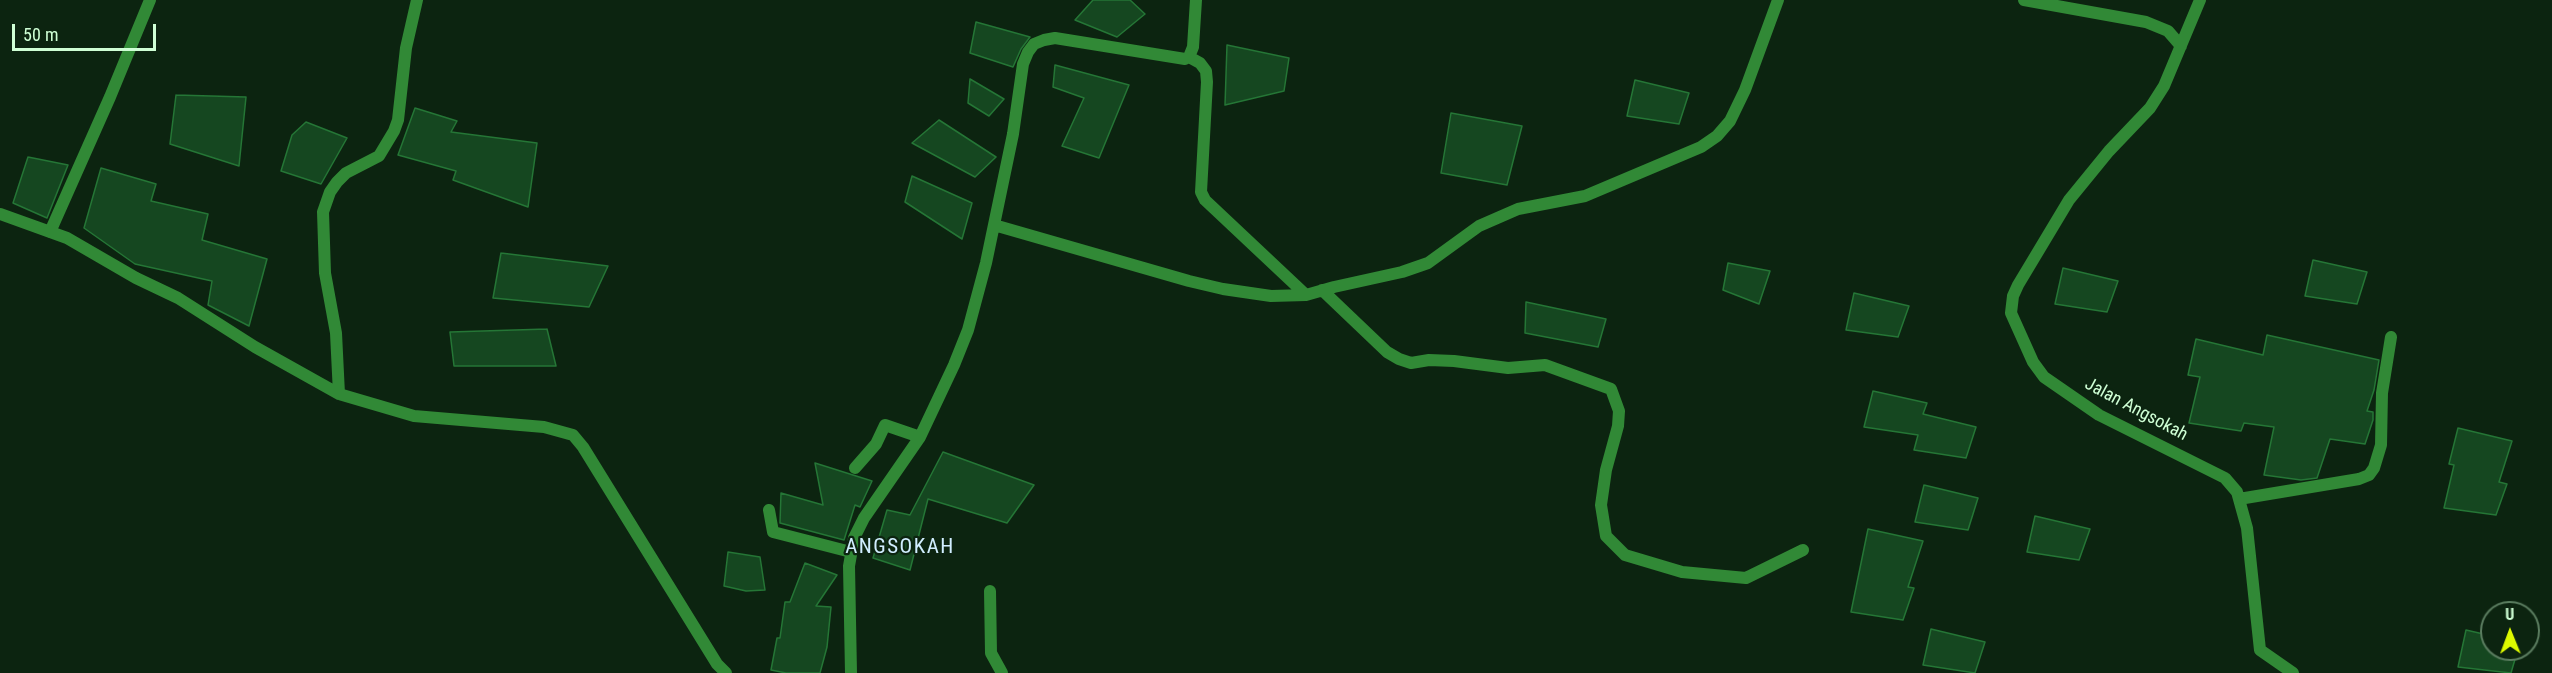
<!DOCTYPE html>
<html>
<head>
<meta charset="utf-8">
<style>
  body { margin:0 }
  #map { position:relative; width:2552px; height:673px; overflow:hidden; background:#0c2410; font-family:"Roboto Condensed",sans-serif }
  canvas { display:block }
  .north { position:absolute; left:2480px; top:601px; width:60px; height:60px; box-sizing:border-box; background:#0c2410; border:2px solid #5a7c5f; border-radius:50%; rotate:359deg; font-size:16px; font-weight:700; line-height:24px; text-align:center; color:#cfffd5 }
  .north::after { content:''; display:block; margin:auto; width:21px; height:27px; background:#defa00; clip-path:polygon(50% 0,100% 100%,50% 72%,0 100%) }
  .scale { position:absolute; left:12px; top:24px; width:144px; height:27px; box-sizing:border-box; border:3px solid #cfffd5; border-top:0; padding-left:8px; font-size:18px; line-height:21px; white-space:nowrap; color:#cfffd5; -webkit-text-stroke:4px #0c2410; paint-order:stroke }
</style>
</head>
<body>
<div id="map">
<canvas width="2552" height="673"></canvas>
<div class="north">U</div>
<div class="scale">50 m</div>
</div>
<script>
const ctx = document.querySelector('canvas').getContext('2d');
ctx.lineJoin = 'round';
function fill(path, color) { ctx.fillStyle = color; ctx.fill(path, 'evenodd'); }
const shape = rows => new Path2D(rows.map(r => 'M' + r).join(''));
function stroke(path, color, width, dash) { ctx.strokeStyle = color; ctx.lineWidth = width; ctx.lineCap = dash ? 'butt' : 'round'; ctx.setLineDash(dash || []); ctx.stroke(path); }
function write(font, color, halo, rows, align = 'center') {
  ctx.font = font + ' "Roboto Condensed",sans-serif'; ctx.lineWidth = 4.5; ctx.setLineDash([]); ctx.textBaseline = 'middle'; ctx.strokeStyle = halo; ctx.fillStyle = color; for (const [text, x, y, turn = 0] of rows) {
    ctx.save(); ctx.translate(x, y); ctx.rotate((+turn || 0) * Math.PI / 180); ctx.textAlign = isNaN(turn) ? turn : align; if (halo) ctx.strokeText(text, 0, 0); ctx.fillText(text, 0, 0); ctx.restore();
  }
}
const building = shape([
  [1093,0,1130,0,1145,14,1117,37,1075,20,1093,0],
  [976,22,1030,37,1021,49,1013,67,970,53,976,22],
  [1227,45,1289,58,1284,91,1225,105,1227,45],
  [1055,65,1129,85,1099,158,1062,146,1084,98,1053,87,1055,65],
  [970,79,1004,99,989,116,968,103,970,79],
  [1635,80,1689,93,1679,124,1627,116,1635,80],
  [176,95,246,97,239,166,170,144,176,95],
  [415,108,457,121,451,132,537,143,528,207,453,180,456,171,398,155,415,108],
  [1451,113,1522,126,1507,185,1441,173,1451,113],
  [939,120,996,157,975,177,912,143,939,120],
  [306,122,347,138,321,184,281,171,292,135,306,122],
  [28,157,68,165,47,218,13,203,28,157],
  [101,168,156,184,151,201,208,214,202,240,267,259,249,326,208,305,212,281,135,264,84,228,101,168],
  [912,176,972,203,962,239,905,202,912,176],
  [501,253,608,266,589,307,493,298,501,253],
  [2313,260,2367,272,2357,304,2305,296,2313,260],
  [1728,263,1770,271,1759,304,1723,290,1728,263],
  [2063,268,2118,281,2107,312,2055,304,2063,268],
  [1854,293,1909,306,1898,337,1846,330,1854,293],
  [1526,302,1606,319,1598,347,1525,333,1526,302],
  [547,329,556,366,454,366,450,332,547,329],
  [2267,335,2379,360,2374,390,2367,411,2373,412,2373,420,2365,444,2330,439,2317,478,2301,480,2264,475,2274,427,2244,423,2241,431,2189,423,2200,377,2188,375,2196,339,2263,355,2267,335],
  [1873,391,1927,403,1923,414,1976,427,1966,458,1914,450,1918,435,1864,427,1873,391],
  [2458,428,2512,441,2499,482,2507,484,2496,515,2444,508,2454,465,2449,464,2458,428],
  [943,452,1034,485,1007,523,928,499,910,570,873,558,887,510,910,515,943,452],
  [815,463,872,481,860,507,855,505,844,540,780,523,781,493,823,505,815,463],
  [1924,485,1978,498,1968,530,1915,522,1924,485],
  [2035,516,2090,529,2079,560,2027,552,2035,516],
  [1868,529,1923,541,1908,587,1914,588,1903,620,1851,612,1868,529],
  [728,552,760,557,765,590,746,591,724,586,728,552],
  [805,563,837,575,816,606,831,607,827,647,820,673,786,673,771,670,777,638,780,638,785,602,790,602,805,563],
  [1931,629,1985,642,1975,673,1923,665,1931,629],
  [2466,630,2492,636,2492,649,2518,649,2511,673,2458,667,2466,630]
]);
const minor = shape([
  [2024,0,2146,22,2168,31,2181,46],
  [2200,0,2164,86,2150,108,2109,151,2069,200,2018,285,2013,296,2011,313,2033,362,2044,377,2099,415,2225,478,2237,492,2247,528,2260,650,2293,673],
  [1189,57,1200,63,1206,71,1207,82,1201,192,1205,200,1306,295],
  [0,214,67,238,136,278,178,298,255,347,339,394,414,416,544,427,573,435,583,447,717,664,726,673],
  [994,225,1189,281,1223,289,1271,296,1306,295,1334,287,1402,272,1428,263,1479,226,1518,209,1585,196,1701,147,1717,136,1730,121,1745,90,1778,0],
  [50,232,110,97,150,0],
  [1322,290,1387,352,1399,359,1411,363,1429,360,1454,361,1508,368,1545,365,1611,389,1619,411,1618,426,1606,470,1601,505,1606,536,1625,555,1682,572,1746,578,1803,550],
  [339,394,336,333,325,273,323,212,330,192,337,182,346,173,379,156,394,131,398,120,406,48,417,0],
  [855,468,876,444,885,425,920,437],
  [2239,499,2359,479,2369,475,2374,468,2381,445,2382,393,2391,337],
  [769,510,773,532,851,552],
  [990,591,991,653,1002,673],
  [851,673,849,566,854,538,864,518,920,437,954,365,968,330,986,263,1013,134,1023,64,1028,52,1034,44,1044,40,1055,38,1185,59,1189,57,1193,47,1196,0]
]);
const streetNames = [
  ["Jalan Angsokah",2136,410,28]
];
const quarterNames = [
  ["ANGSOKAH",900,548]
];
fill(building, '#154720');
stroke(building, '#257636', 1.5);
stroke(minor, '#318936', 12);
write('18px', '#cfffd5', '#0c2410', streetNames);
ctx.letterSpacing = '1.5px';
write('21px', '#d1eeff', '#0c2410', quarterNames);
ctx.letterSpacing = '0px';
</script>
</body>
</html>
